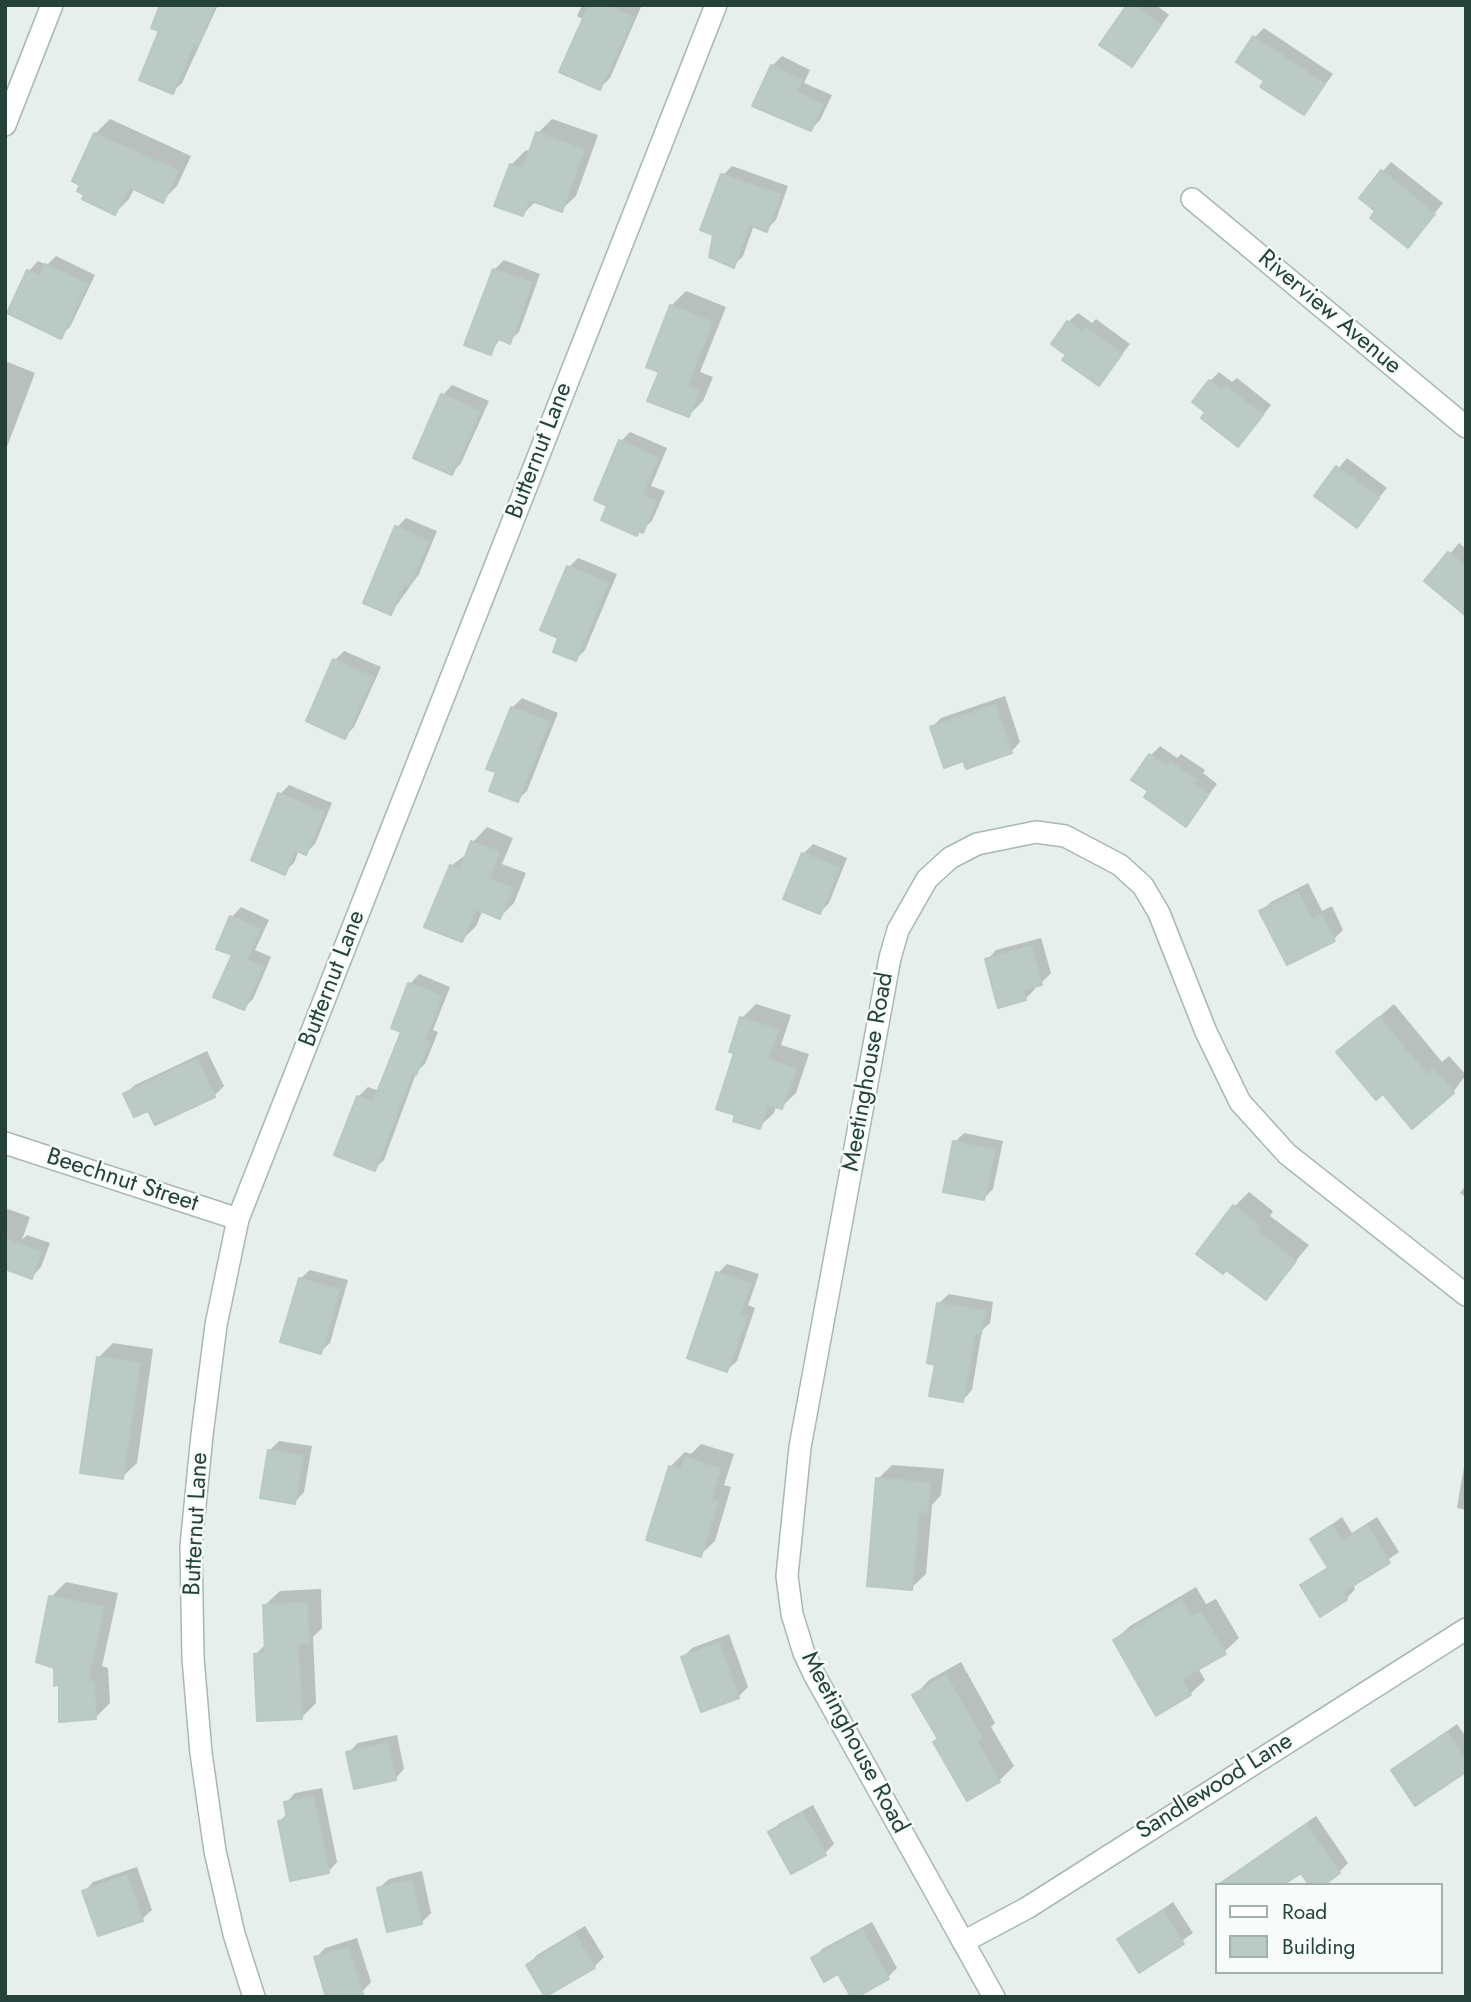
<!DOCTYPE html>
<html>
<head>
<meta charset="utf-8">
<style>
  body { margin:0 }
  #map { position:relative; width:1471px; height:2002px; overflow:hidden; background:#e6efeb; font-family:Jost,sans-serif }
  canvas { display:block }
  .frame { position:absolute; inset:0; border:7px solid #24423a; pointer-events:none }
  .legend { position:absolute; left:1215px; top:1883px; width:228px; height:91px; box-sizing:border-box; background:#f7fbf9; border:2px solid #a3b1ad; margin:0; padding:9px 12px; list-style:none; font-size:21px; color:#24423a }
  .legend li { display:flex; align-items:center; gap:14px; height:35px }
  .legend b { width:35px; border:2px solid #a3b1ad }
</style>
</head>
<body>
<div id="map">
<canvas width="1471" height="2002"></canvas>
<div class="frame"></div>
<ul class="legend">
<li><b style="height:9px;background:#fff"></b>Road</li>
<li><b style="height:19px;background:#bbcac4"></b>Building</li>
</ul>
</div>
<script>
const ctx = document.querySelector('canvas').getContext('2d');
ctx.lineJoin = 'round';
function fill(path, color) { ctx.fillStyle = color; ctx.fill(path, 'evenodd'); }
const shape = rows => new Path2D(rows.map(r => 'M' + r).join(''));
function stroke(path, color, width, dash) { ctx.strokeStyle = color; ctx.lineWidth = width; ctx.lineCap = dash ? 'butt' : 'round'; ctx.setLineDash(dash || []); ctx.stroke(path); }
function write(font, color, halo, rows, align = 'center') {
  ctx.font = font + ' Jost,sans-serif'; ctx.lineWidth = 5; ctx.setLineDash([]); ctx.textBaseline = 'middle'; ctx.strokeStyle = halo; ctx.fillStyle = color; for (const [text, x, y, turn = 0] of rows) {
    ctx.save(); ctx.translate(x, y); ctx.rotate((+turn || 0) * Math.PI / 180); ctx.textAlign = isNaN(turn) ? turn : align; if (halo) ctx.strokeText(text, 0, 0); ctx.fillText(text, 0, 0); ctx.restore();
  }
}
const shadow = shape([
  [162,5,218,5,182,83,172,92,161,30],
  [582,5,641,7,610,78,600,88,584,20,577,16],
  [1129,5,1156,5,1169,15,1131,65],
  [1264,28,1333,74,1304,113,1267,81,1255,37],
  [782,56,810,70,804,83,832,95,820,120,811,129,772,66],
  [110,119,191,156,177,186,162,201,135,187,129,199,115,213,95,134],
  [552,119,598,135,576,196,561,210,536,201,523,214,497,205,511,165,526,150,531,152,538,133],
  [1391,162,1443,203,1408,246,1378,211,1382,172],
  [732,166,788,186,776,220,766,230,754,225,743,256,733,266,723,175],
  [56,256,95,275,70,327,60,336,9,312,29,271,38,261,47,265],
  [504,260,540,274,519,332,509,341,501,338,490,353,494,270],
  [686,291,726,307,700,372,713,377,703,401,689,415,661,371,671,306],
  [1078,313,1092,323,1096,319,1130,344,1099,384,1068,355,1068,322],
  [5,361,35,373,5,452],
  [1219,372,1232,382,1237,378,1271,405,1247,436,1208,412,1210,381],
  [452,385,489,401,461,463,452,473,443,395],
  [630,432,667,448,651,486,665,491,652,521,637,534,610,505,621,441],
  [1347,458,1387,488,1356,526,1316,496],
  [406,518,437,531,419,574,391,613,397,527],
  [1459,543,1466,549,1466,611,1427,581],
  [578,558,617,574,585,650,576,659,561,637,569,567],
  [344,651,381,667,354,727,344,737,335,660],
  [1005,696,1020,742,1011,752,964,759,932,727,941,718],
  [522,698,558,713,527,791,517,800,498,771,512,708],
  [1160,746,1177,758,1181,754,1205,770,1203,773,1217,784,1186,825,1150,791,1151,755],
  [289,785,332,803,315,844,306,853,299,850,294,863,284,872,280,794],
  [487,827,513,838,502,864,526,873,514,903,500,917,483,910,476,926,462,940,451,866,468,853,473,842],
  [813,844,847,858,829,903,820,912,803,854],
  [1308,883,1322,911,1332,906,1343,930,1334,939,1261,912,1271,902],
  [241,907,269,920,255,950,271,957,253,999,244,1008,234,954,232,917],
  [1041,938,1051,973,1041,983,1034,985,1035,989,1025,999,987,960,996,950],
  [419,974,450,987,433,1030,438,1032,425,1064,417,1071,384,1160,374,1169,358,1097,368,1087,379,1091,403,1031,410,984],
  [756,1004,791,1015,781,1045,809,1054,796,1093,781,1107,776,1106,774,1113,759,1127,742,1018],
  [1394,1004,1442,1062,1449,1056,1466,1075,1453,1092,1384,1091,1338,1052],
  [207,1051,224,1086,214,1096,149,1108,125,1094,135,1085],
  [964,1133,1003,1141,993,1189,984,1198,955,1142],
  [1466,1185,1466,1197,1460,1193],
  [1249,1192,1273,1211,1270,1216,1309,1245,1265,1298,1234,1207],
  [5,1208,30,1217,22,1240,27,1235,50,1243,41,1267,32,1277,5,1257],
  [727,1264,759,1274,748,1305,755,1308,737,1361,727,1370,718,1273],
  [310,1270,348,1280,330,1343,320,1352,300,1279],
  [949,1294,993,1302,990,1323,982,1330,972,1390,963,1400,937,1363,939,1303],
  [113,1343,153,1349,137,1463,122,1477,98,1358],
  [279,1441,312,1446,304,1492,295,1502,269,1451],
  [701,1444,734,1454,724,1485,731,1487,715,1541,700,1555,670,1467,685,1452,691,1454],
  [1466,1455,1466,1510,1457,1508],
  [892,1465,944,1469,941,1495,932,1505,926,1574,911,1588,878,1479],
  [1342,1517,1352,1533,1377,1517,1399,1552,1353,1584,1355,1589,1346,1599,1303,1585,1329,1566,1312,1539],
  [66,1582,118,1593,102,1666,108,1668,110,1703,95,1718,60,1682,51,1597],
  [1196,1587,1206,1604,1216,1599,1239,1638,1224,1652,1198,1668,1205,1680,1190,1694,1115,1640,1130,1626],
  [321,1589,322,1628,313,1637,316,1703,301,1718,256,1654,266,1644,265,1605,280,1591],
  [729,1634,748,1687,738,1697,683,1657,692,1648],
  [961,1662,995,1723,991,1727,1014,1766,999,1781,939,1738,915,1695,929,1680],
  [1457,1724,1466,1737,1466,1770,1393,1770],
  [397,1735,404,1769,395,1779,348,1753,358,1743],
  [322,1788,337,1862,328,1872,280,1821,288,1813,286,1803,295,1793],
  [813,1805,834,1844,824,1854,770,1832,780,1823],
  [1316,1816,1348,1863,1339,1872,1301,1870,1230,1878],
  [137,1867,152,1910,142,1919,84,1892,93,1882],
  [422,1871,431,1913,421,1923,379,1888,389,1879],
  [1173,1902,1193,1933,1139,1971,1119,1939],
  [872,1922,897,1968,887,1978,839,1972,813,1959,822,1949],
  [585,1926,604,1957,594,1967,547,1996,528,1965,537,1955],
  [357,1938,371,1982,362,1992,316,1958,325,1948]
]);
const building = shape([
  [160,5,215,5,198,45,194,43,173,94,139,80,159,31,151,28,160,5],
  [589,5,607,5,633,17,600,90,559,72,589,5],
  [1127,5,1133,5,1161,25,1132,67,1099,45,1127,5],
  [1253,36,1325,84,1304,115,1260,87,1264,81,1236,62,1253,36],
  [771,65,802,80,796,92,823,105,811,131,752,106,771,65],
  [536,132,584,150,562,212,529,200,523,216,494,206,510,164,523,169,536,132],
  [94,133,178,171,163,203,129,187,115,215,82,199,84,195,77,191,80,185,72,181,94,133],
  [1381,170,1435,214,1408,248,1370,218,1375,211,1359,198,1381,170],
  [721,174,780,195,767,232,749,225,734,268,709,257,713,235,700,230,721,174],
  [45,264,87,284,61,339,7,313,27,270,40,276,45,264],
  [493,269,532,283,510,344,497,338,491,355,464,345,493,269],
  [670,305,712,322,687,387,699,391,689,417,647,401,659,372,646,367,670,305],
  [1067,321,1082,332,1085,327,1122,354,1099,386,1062,360,1066,355,1051,344,1067,321],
  [1209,380,1222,391,1226,386,1263,415,1238,447,1201,418,1205,412,1192,402,1209,380],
  [441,394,480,411,452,475,413,458,441,394],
  [619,440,658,458,642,495,656,501,643,533,639,531,637,536,601,520,607,506,594,500,619,440],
  [1336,466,1379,498,1357,528,1314,496,1336,466],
  [395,526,429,541,409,586,404,584,391,615,363,603,395,526],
  [1448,552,1466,566,1466,616,1424,581,1448,552],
  [567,566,608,583,576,661,553,652,558,638,540,630,567,566],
  [333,659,373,677,345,739,306,721,333,659],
  [995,705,1012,753,966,769,963,761,944,768,930,727,995,705],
  [511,707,549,722,518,802,489,791,496,772,486,769,511,707],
  [1149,754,1167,766,1170,762,1197,780,1194,784,1209,794,1186,827,1144,797,1148,791,1131,780,1149,754],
  [278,793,324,812,306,855,295,850,285,875,251,860,278,793],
  [471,841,499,852,489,879,513,888,500,919,476,909,462,942,424,927,450,865,460,869,471,841],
  [802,853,839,868,820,914,783,899,802,853],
  [1298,892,1312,919,1322,914,1335,941,1287,965,1259,911,1298,892],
  [230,916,260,929,247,960,263,967,244,1010,213,997,232,955,216,949,230,916],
  [1031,946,1042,985,1023,990,1026,1000,998,1008,985,959,1031,946],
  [408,983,442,996,425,1040,430,1042,416,1075,412,1074,375,1171,334,1155,357,1096,373,1102,401,1032,391,1028,408,983],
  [740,1017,778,1030,768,1060,796,1069,782,1109,768,1105,760,1129,733,1121,735,1115,716,1109,734,1053,729,1052,740,1017],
  [1379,1017,1427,1075,1434,1069,1454,1093,1412,1129,1383,1094,1376,1100,1336,1052,1379,1017],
  [197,1059,215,1097,155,1125,148,1111,134,1117,123,1094,197,1059],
  [953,1141,995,1150,984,1200,943,1192,953,1141],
  [1233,1205,1260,1226,1257,1231,1296,1261,1266,1300,1226,1270,1223,1274,1196,1254,1233,1205],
  [5,1239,41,1252,32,1279,5,1269,5,1239],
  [716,1272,751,1284,740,1315,747,1317,727,1372,687,1358,716,1272],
  [299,1278,340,1290,321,1354,280,1342,299,1278],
  [937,1303,985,1311,981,1334,975,1333,963,1402,929,1396,935,1365,927,1363,937,1303],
  [97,1357,140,1363,123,1479,80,1473,97,1357],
  [268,1450,303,1456,295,1504,260,1498,268,1450],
  [685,1457,720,1469,711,1499,718,1501,701,1557,646,1540,669,1466,681,1469,685,1457],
  [876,1478,930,1483,927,1512,919,1511,912,1590,867,1586,876,1478],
  [1332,1525,1342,1541,1367,1525,1390,1563,1343,1592,1347,1600,1320,1617,1300,1585,1328,1568,1310,1539,1332,1525],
  [49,1596,104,1607,88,1680,94,1682,96,1719,59,1722,59,1684,54,1686,54,1668,36,1662,49,1596],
  [1181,1600,1191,1617,1201,1612,1226,1654,1182,1679,1191,1695,1156,1716,1113,1640,1181,1600],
  [307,1603,309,1644,298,1644,302,1719,257,1721,254,1654,265,1653,263,1605,307,1603],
  [719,1643,739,1698,701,1712,681,1657,719,1643],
  [946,1675,982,1738,977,1741,1000,1782,967,1801,933,1742,938,1739,912,1695,946,1675],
  [1447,1732,1466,1760,1466,1772,1415,1806,1391,1770,1447,1732],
  [388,1743,396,1780,354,1789,346,1752,388,1743],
  [313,1796,329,1873,290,1881,278,1821,287,1819,284,1802,313,1796],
  [803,1813,826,1855,791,1874,768,1832,803,1813],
  [1306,1824,1340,1873,1324,1885,1309,1885,1301,1873,1283,1885,1218,1885,1306,1824],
  [127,1875,143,1921,98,1936,82,1891,127,1875],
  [412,1880,422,1924,387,1932,377,1888,412,1880],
  [1163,1910,1184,1944,1139,1973,1117,1939,1163,1910],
  [862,1930,889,1979,857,1997,851,1997,838,1974,824,1982,811,1958,862,1930],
  [575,1934,595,1968,545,1997,526,1965,575,1934],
  [348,1947,364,1997,326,1997,314,1957,348,1947]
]);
const minor = shape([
  [5,125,52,5],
  [1192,199,1466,427],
  [5,1143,238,1219],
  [963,1942,1027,1908,1466,1629],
  [254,1997,234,1934,215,1851,201,1753,193,1658,191,1546,202,1435,216,1325,238,1219,716,5],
  [994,1997,815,1676,804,1653,792,1614,787,1576,800,1447,890,958,898,930,927,879,950,858,977,844,1036,832,1065,836,1120,865,1143,886,1159,913,1206,1032,1240,1102,1287,1154,1466,1295]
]);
const streetNames = [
  ["Riverview Avenue",1329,313,40],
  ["Butternut Lane",540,451,-69],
  ["Butternut Lane",333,979,-69],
  ["Meetinghouse Road",869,1072,-80],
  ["Beechnut Street",122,1181,18],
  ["Butternut Lane",197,1524,-87],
  ["Meetinghouse Road",854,1743,62],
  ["Sandlewood Lane",1215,1787,-32]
];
fill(shadow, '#0003');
fill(building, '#bbcac4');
stroke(building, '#b8c9c2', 2);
stroke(minor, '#a8b8b2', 24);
stroke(minor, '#fff', 21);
write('24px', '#24423a', '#f7fbf9', streetNames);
</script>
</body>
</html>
